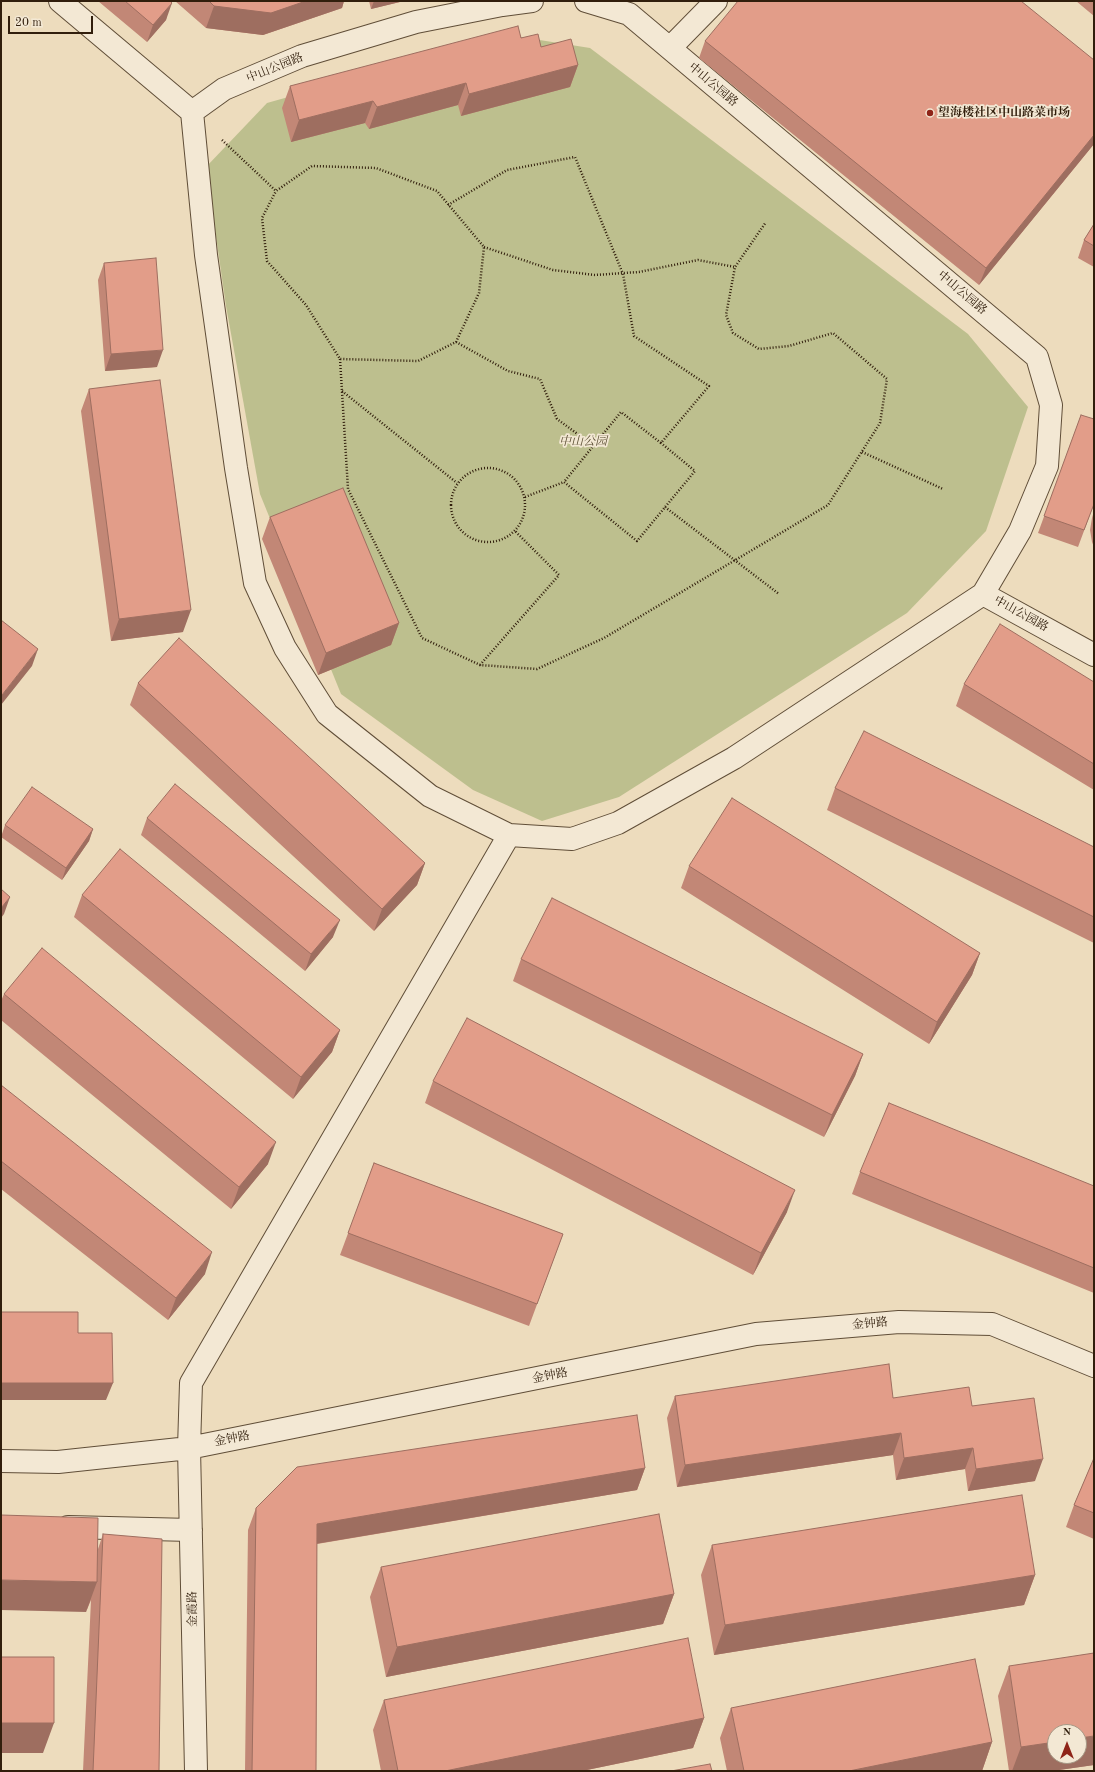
<!DOCTYPE html>
<html>
<head>
<meta charset="utf-8">
<style>
  body { margin:0 }
  #map { position:relative; width:1095px; height:1772px; overflow:hidden; background:#eddcbd; font-family:"Old Standard TT",serif }
  canvas { display:block }
  .frame { position:absolute; inset:0; border:2px solid #311e0c; pointer-events:none }
  .north { position:absolute; left:1047px; top:1724px; width:40px; height:40px; box-sizing:border-box; background:#f3e8d4; border:1px solid #a59784; border-radius:50%; rotate:0deg; font-size:11px; font-weight:700; line-height:16px; text-align:center; color:#311e0c }
  .north::after { content:''; display:block; margin:auto; width:14px; height:18px; background:#8f2418; clip-path:polygon(50% 0,100% 100%,50% 72%,0 100%) }
  .scale { position:absolute; left:8px; top:16px; width:85px; height:18px; box-sizing:border-box; border:2px solid #311e0c; border-top:0; padding-left:5px; font-size:12px; line-height:14px; white-space:nowrap; color:#311e0c; -webkit-text-stroke:3px #f3e8d4; paint-order:stroke }
</style>
</head>
<body>
<div id="map">
<canvas width="1095" height="1772"></canvas>
<div class="frame"></div>
<div class="north">N</div>
<div class="scale">20 m</div>
</div>
<script>
const ctx = document.querySelector('canvas').getContext('2d');
ctx.lineJoin = 'round';
function fill(path, color) { ctx.fillStyle = color; ctx.fill(path, 'evenodd'); }
const shape = rows => new Path2D(rows.map(r => 'M' + r).join(''));
function stroke(path, color, width, dash) { ctx.strokeStyle = color; ctx.lineWidth = width; ctx.lineCap = dash ? 'butt' : 'round'; ctx.setLineDash(dash || []); ctx.stroke(path); }
function write(font, color, halo, rows, align = 'center') {
  ctx.font = font + ' "Old Standard TT","Noto Serif SC",serif'; ctx.lineWidth = 3.5; ctx.setLineDash([]); ctx.textBaseline = 'middle'; ctx.strokeStyle = halo; ctx.fillStyle = color; for (const [text, x, y, turn = 0] of rows) {
    ctx.save(); ctx.translate(x, y); ctx.rotate((+turn || 0) * Math.PI / 180); ctx.textAlign = isNaN(turn) ? turn : align; if (halo) ctx.strokeText(text, 0, 0); ctx.fillText(text, 0, 0); ctx.restore();
  }
}
const green = shape([
  [508,35,590,48,968,334,1028,407,986,531,907,613,619,797,542,821,473,790,341,694,260,494,226,306,206,167,267,103]
]);
const path = shape([
  [222,140,276,191,312,166,376,168,437,191,484,247,479,293,456,342,418,361,340,359,306,305,267,261,262,218,276,191],
  [448,205,507,170,575,157,623,274,634,336,709,386,661,443,621,412,564,482,637,541,695,471,661,443],
  [484,247,553,270,595,275,639,272,698,260,735,267],
  [456,342,508,371,540,379,557,419,594,446],
  [340,359,348,489,422,638,480,665,537,669,604,638,828,505,880,423,887,379,833,333,789,346,759,349,733,333,726,315,735,267,766,222],
  [342,391,457,483],
  [862,452,943,489],
  '451 505a37 37 0 1 1 74 0a37 37 0 1 1-74 0Z',
  [525,497,564,482],
  [665,507,779,594],
  [480,665,559,575,515,531]
]);
const minor = shape([
  [60,1,192,112],
  [670,48,716,1],
  [192,112,206,255,236,468,255,583,285,648,327,714,430,796,509,835,572,839,618,823,734,758,983,594,1020,531,1047,466,1051,405,1037,357,629,14,586,1],
  [192,112,224,89,302,56,416,22,502,5,532,1],
  [983,594,1094,655],
  [1,1461,58,1462,189,1448,756,1334,899,1322,992,1324,1094,1366],
  [68,1527,191,1530],
  [196,1771,189,1448,191,1383,509,835]
]);
const wall = shape([
  [98,1,170,1,166,20,147,42],
  [175,1,344,1,342,8,263,35,206,28],
  [369,1,404,1,371,9],
  [1076,1,1094,1,1094,16],
  [521,38,578,65,570,87,461,116,458,105,369,129,365,123,291,142,282,108,290,86],
  [705,41,1094,60,1094,144,979,285,699,58],
  [1094,224,1094,267,1078,258,1084,240],
  [104,263,157,367,105,371,98,280],
  [89,389,183,632,111,641,81,411],
  [1081,415,1094,504,1078,547,1038,533],
  [1094,511,1094,547,1092,542,1090,530,1092,518],
  [270,517,399,623,391,645,318,675,262,539],
  [1094,682,1094,790,956,706,964,684],
  [138,683,425,863,417,885,374,931,130,705],
  [835,788,1094,847,1094,943,827,810],
  [147,818,333,937,305,971,141,835],
  [5,825,93,829,89,841,62,880,1,837],
  [689,866,980,953,972,975,929,1044,681,888],
  [82,895,340,1030,332,1052,293,1099,74,917],
  [521,959,863,1054,855,1076,824,1137,513,981],
  [4,994,268,1164,231,1209,1,1020,1,1001],
  [433,1081,787,1212,753,1275,425,1103],
  [1,1085,205,1274,168,1320,1,1189],
  [374,1163,563,1234,529,1326,340,1255],
  [860,1172,1094,1186,1094,1293,852,1194],
  [675,1396,893,1398,972,1406,1035,1481,968,1491,965,1469,896,1480,893,1455,677,1487,667,1418],
  [1094,1458,1094,1539,1066,1527,1074,1505],
  [645,1468,637,1490,317,1544,316,1771,245,1771,248,1530,256,1508],
  [103,1534,159,1771,83,1771,91,1600,86,1612,98,1549],
  [712,1545,1035,1575,1024,1605,714,1655,701,1575],
  [381,1567,674,1594,663,1624,386,1677,370,1597],
  [1009,1666,1094,1765,1052,1771,1009,1771,998,1696],
  [384,1700,704,1718,693,1748,582,1771,381,1771,373,1730],
  [731,1708,992,1742,982,1771,727,1771,720,1738]
]);
const shadedWall = shape([
  [306,1,344,1,342,8,263,35,206,28,214,6],
  [374,1,404,1,371,9],
  [172,3,166,20,147,42,153,25],
  [578,65,570,87,461,116,469,94],
  [466,83,458,105,369,129,377,107],
  [373,101,365,123,291,142,299,120],
  [1094,135,1094,144,979,285,986,268],
  [163,350,157,367,105,371,111,354],
  [191,610,183,632,111,641,119,619],
  [399,623,391,645,318,675,326,653],
  [38,649,32,666,1,705,1,698,2,695],
  [93,829,89,841,62,880,66,868],
  [425,863,417,885,374,931,382,909],
  [10,897,4,914,1,918,1,908],
  [340,920,333,937,305,971,311,954],
  [980,953,972,975,929,1044,937,1022],
  [340,1030,332,1052,293,1099,301,1077],
  [863,1054,855,1076,824,1137,832,1115],
  [276,1142,268,1164,231,1209,239,1187],
  [795,1190,787,1212,753,1275,761,1253],
  [212,1252,205,1274,168,1320,176,1298],
  [1,1383,113,1383,106,1400,1,1400],
  [901,1433,893,1455,677,1487,685,1465],
  [973,1448,965,1469,896,1480,904,1458],
  [1043,1459,1035,1481,968,1491,976,1469],
  [645,1468,637,1490,309,1545,317,1524],
  [1035,1575,1024,1605,714,1655,725,1625],
  [1,1580,97,1582,86,1612,1,1610],
  [674,1594,663,1624,386,1677,397,1647],
  [704,1718,693,1748,582,1771,445,1771],
  [1,1723,54,1723,43,1753,1,1753],
  [1094,1736,1094,1765,1052,1771,1012,1771,1021,1747,1055,1742,1055,1756,1079,1756,1079,1738],
  [992,1742,982,1771,849,1771]
]);
const building = shape([
  [125,1,170,1,172,3,153,25,125,1],
  [209,1,306,1,271,13,214,6,209,1],
  [738,1,1021,1,1094,60,1094,135,986,268,705,41,738,1],
  [518,26,521,38,538,34,541,47,571,39,578,65,469,94,466,83,377,107,373,101,299,120,290,86,518,26],
  [1094,224,1094,246,1084,240,1094,224],
  [156,258,163,350,111,354,104,263,156,258],
  [160,380,191,610,119,619,89,389,160,380],
  [1081,415,1094,419,1094,504,1084,530,1044,516,1081,415],
  [343,488,399,623,326,653,270,517,343,488],
  [1,620,38,649,2,695,1,693,1,620],
  [1000,624,1094,682,1094,764,964,684,1000,624],
  [179,638,425,863,382,909,138,683,179,638],
  [864,731,1094,847,1094,917,835,788,864,731],
  [175,784,340,920,311,954,147,818,175,784],
  [32,787,93,829,66,868,5,825,32,787],
  [732,798,980,953,937,1022,689,866,732,798],
  [120,849,340,1030,301,1077,82,895,120,849],
  [1,889,10,897,1,908,1,889],
  [552,898,863,1054,832,1115,521,959,552,898],
  [42,948,276,1142,239,1187,4,994,42,948],
  [467,1018,795,1190,761,1253,433,1081,467,1018],
  [1,1085,212,1252,176,1298,1,1161,1,1085],
  [889,1103,1094,1186,1094,1268,860,1172,889,1103],
  [374,1163,563,1234,537,1304,348,1233,374,1163],
  [1,1312,78,1312,78,1333,112,1333,113,1383,1,1383,1,1312],
  [889,1364,893,1398,969,1387,972,1406,1034,1398,1043,1459,976,1469,973,1448,904,1458,901,1433,685,1465,675,1396,889,1364],
  [637,1415,645,1468,317,1524,316,1771,252,1771,256,1508,297,1467,637,1415],
  [1094,1458,1094,1513,1074,1505,1094,1458],
  [1022,1495,1035,1575,725,1625,712,1545,1022,1495],
  [659,1514,674,1594,397,1647,381,1567,659,1514],
  [1,1515,98,1518,97,1582,1,1580,1,1515],
  [103,1534,162,1539,159,1771,93,1771,103,1534],
  [688,1638,704,1718,445,1771,398,1771,384,1700,688,1638],
  [1094,1653,1094,1736,1079,1738,1079,1732,1055,1732,1055,1742,1021,1747,1009,1666,1094,1653],
  [1,1657,54,1657,54,1723,1,1723,1,1657],
  [975,1659,992,1742,849,1771,744,1771,731,1708,975,1659],
  [710,1764,712,1771,671,1771,710,1764]
]);
const markers = [
  [930,113,4,"#8f2418"]
];
const streetNames = [
  ["中山公园路",275,68,-22],
  ["中山公园路",713,85,40],
  ["中山公园路",962,293,40],
  ["中山公园路",1021,614,29],
  ["金钟路",870,1324,-5],
  ["金钟路",550,1376,-11],
  ["金钟路",232,1439,-11],
  ["金霞路",193,1609,-91]
];
const poiNames = [
  ["望海楼社区中山路菜市场",938,113]
];
const parkNames = [
  ["中山公园",583,442]
];
fill(green, '#bdbf8e');
stroke(minor, '#604e38', 24);
stroke(path, '#311e0c', 2.5, [1, 2]);
stroke(minor, '#f3e8d4', 22);
fill(wall, '#c28776');
fill(shadedWall, '#9e6e60');
fill(building, '#e29d89');
stroke(building, '#9e6e60', 1);
for (const [x, y, r, color] of markers) { const dot = new Path2D(); dot.arc(x, y, r, 0, 2 * Math.PI); ctx.fillStyle = color; ctx.fill(dot); stroke(dot, '#f3e8d4', 1.5); }
write('12px', '#311e0c', '#f3e8d4', streetNames);
write('bold 12px', '#311e0c', '#f3e8d4', poiNames, 'left');
write('italic 12px', '#5b4e33', '#f3e8d4', parkNames);
</script>
</body>
</html>
